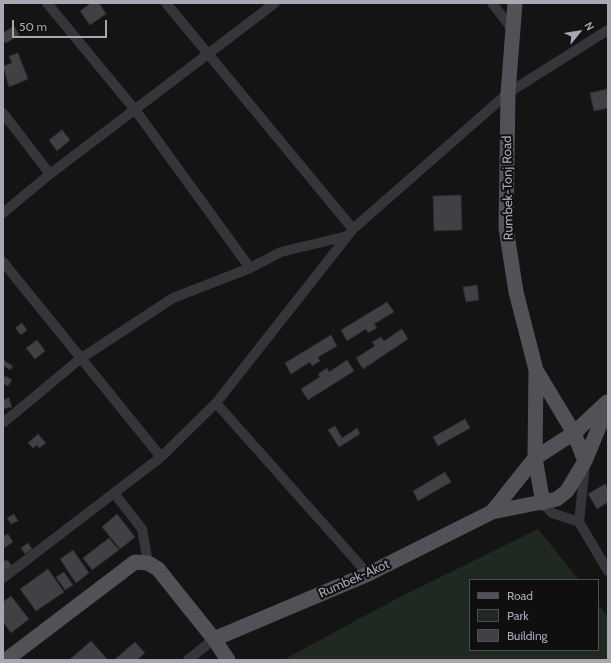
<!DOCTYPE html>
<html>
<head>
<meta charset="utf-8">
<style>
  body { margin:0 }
  #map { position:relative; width:611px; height:663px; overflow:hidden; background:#141415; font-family:Cabin,sans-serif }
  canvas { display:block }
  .frame { position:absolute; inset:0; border:4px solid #a7a8b4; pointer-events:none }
  .legend { position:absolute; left:469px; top:579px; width:130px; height:72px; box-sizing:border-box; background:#0f0f10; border:1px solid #4c4c52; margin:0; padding:5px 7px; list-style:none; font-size:12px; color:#a7a8b4 }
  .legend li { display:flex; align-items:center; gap:8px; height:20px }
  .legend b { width:20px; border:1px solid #4c4c52 }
  .north { position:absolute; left:559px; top:12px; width:40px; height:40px; -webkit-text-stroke:3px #0f0f10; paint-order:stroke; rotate:60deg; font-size:11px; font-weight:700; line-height:16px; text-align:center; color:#a7a8b4 }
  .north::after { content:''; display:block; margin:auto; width:14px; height:18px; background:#a7a8b4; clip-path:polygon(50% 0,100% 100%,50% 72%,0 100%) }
  .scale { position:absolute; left:12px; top:20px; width:95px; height:18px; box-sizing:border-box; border:2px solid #a7a8b4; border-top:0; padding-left:5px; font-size:12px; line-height:14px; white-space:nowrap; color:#a7a8b4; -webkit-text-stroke:3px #0f0f10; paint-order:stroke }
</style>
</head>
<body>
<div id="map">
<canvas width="611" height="663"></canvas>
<div class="frame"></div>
<ul class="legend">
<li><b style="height:5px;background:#515258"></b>Road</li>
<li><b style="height:11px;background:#202822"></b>Park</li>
<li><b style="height:11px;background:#414145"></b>Building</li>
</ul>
<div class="north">N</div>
<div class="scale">50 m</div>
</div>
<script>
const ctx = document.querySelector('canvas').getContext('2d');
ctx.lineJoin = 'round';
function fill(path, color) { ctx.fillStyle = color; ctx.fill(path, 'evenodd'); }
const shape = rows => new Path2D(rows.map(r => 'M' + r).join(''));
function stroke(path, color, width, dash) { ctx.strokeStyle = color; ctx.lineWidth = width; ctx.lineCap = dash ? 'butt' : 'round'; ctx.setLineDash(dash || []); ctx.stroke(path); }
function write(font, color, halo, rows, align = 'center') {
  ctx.font = font + ' Cabin,sans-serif'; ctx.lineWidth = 4; ctx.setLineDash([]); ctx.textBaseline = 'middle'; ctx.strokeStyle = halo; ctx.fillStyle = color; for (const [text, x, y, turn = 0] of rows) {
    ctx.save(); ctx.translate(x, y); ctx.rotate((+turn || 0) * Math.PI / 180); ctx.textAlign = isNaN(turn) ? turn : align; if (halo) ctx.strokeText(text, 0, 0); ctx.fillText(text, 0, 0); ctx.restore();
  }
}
const green = shape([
  [538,529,579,580,470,580,470,650,598,650,598,604,608,617,608,660,283,660,396,599]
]);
const building = shape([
  [91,3,99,3,106,14,90,25,80,11,91,3],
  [14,26,19,35,6,43,3,40,3,33,14,26],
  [18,53,28,79,9,87,3,66,12,63,9,56,18,53],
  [607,89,608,108,594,111,590,93,607,89],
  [62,130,70,140,57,151,49,140,62,130],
  [461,195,462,230,434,231,433,196,461,195],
  [477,285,479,300,466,302,463,287,477,285],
  [387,302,394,312,374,324,377,328,368,333,366,329,347,341,341,330,387,302],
  [22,323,27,330,21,335,15,328,22,323],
  [402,329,408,339,363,369,356,358,375,346,372,342,381,337,384,341,402,329],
  [331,335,337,346,318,357,320,361,312,366,310,362,291,374,285,363,331,335],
  [37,340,45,351,35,359,26,348,37,340],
  [3,360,13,366,10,370,3,365,3,360],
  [347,360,354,371,308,400,301,389,320,377,318,374,327,368,329,372,347,360],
  [5,376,12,380,8,386,3,383,5,376],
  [9,398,12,407,3,409,3,400,9,398],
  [465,419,470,428,438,446,433,437,465,419],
  [335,426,342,438,357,428,360,434,339,447,328,430,335,426],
  [38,434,46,443,39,448,37,445,33,448,28,443,38,434],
  [445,472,451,482,418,501,413,491,445,472],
  [605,484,608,488,608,502,597,509,588,494,605,484],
  [14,514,18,521,11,524,7,518,14,514],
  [117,514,135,537,120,549,102,527,117,514],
  [8,534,13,542,4,548,3,537,8,534],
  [109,538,119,550,92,570,83,558,109,538],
  [28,543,32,549,25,554,21,548,28,543],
  [73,550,89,573,76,583,60,559,73,550],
  [7,560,12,566,3,572,3,562,7,560],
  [48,569,64,592,36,611,20,589,48,569],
  [64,572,73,585,65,590,56,577,64,572],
  [11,596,29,619,11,633,3,622,3,602,11,596],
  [91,641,108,660,69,660,83,648,91,641],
  [135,642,145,653,137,660,114,660,135,642]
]);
const minor = shape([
  [47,3,136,111,250,268],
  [166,3,353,229],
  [492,3,512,29],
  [3,113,50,174],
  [3,213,50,174,275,3],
  [3,262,161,457],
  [216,403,368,574],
  [3,423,80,359,173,298,250,268,281,252,347,236],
  [585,465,579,522,608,571],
  [114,493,142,529,148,563],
  [543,503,552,513,579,522],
  [3,578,161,457,216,403,353,229,508,93,608,30],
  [188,660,214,639]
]);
const primary = shape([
  [515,3,508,93,506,228,516,292,536,370,535,458,543,503],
  [536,370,574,433,585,461],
  [492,512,535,458,574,433,607,402],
  [214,639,368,574,492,512,557,499,567,491,585,461,608,405],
  [6,660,135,562,148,563,158,569,214,639,228,660]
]);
const streetNames = [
  ["Rumbek-Tonj Road",508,188,-91],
  ["Rumbek-Akot",354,579,-24]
];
fill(green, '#202822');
fill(building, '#414145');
stroke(building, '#2f2e31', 1);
stroke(minor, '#35353a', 10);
stroke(primary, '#515258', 15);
write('13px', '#a7a8b4', '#0f0f10', streetNames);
</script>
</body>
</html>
